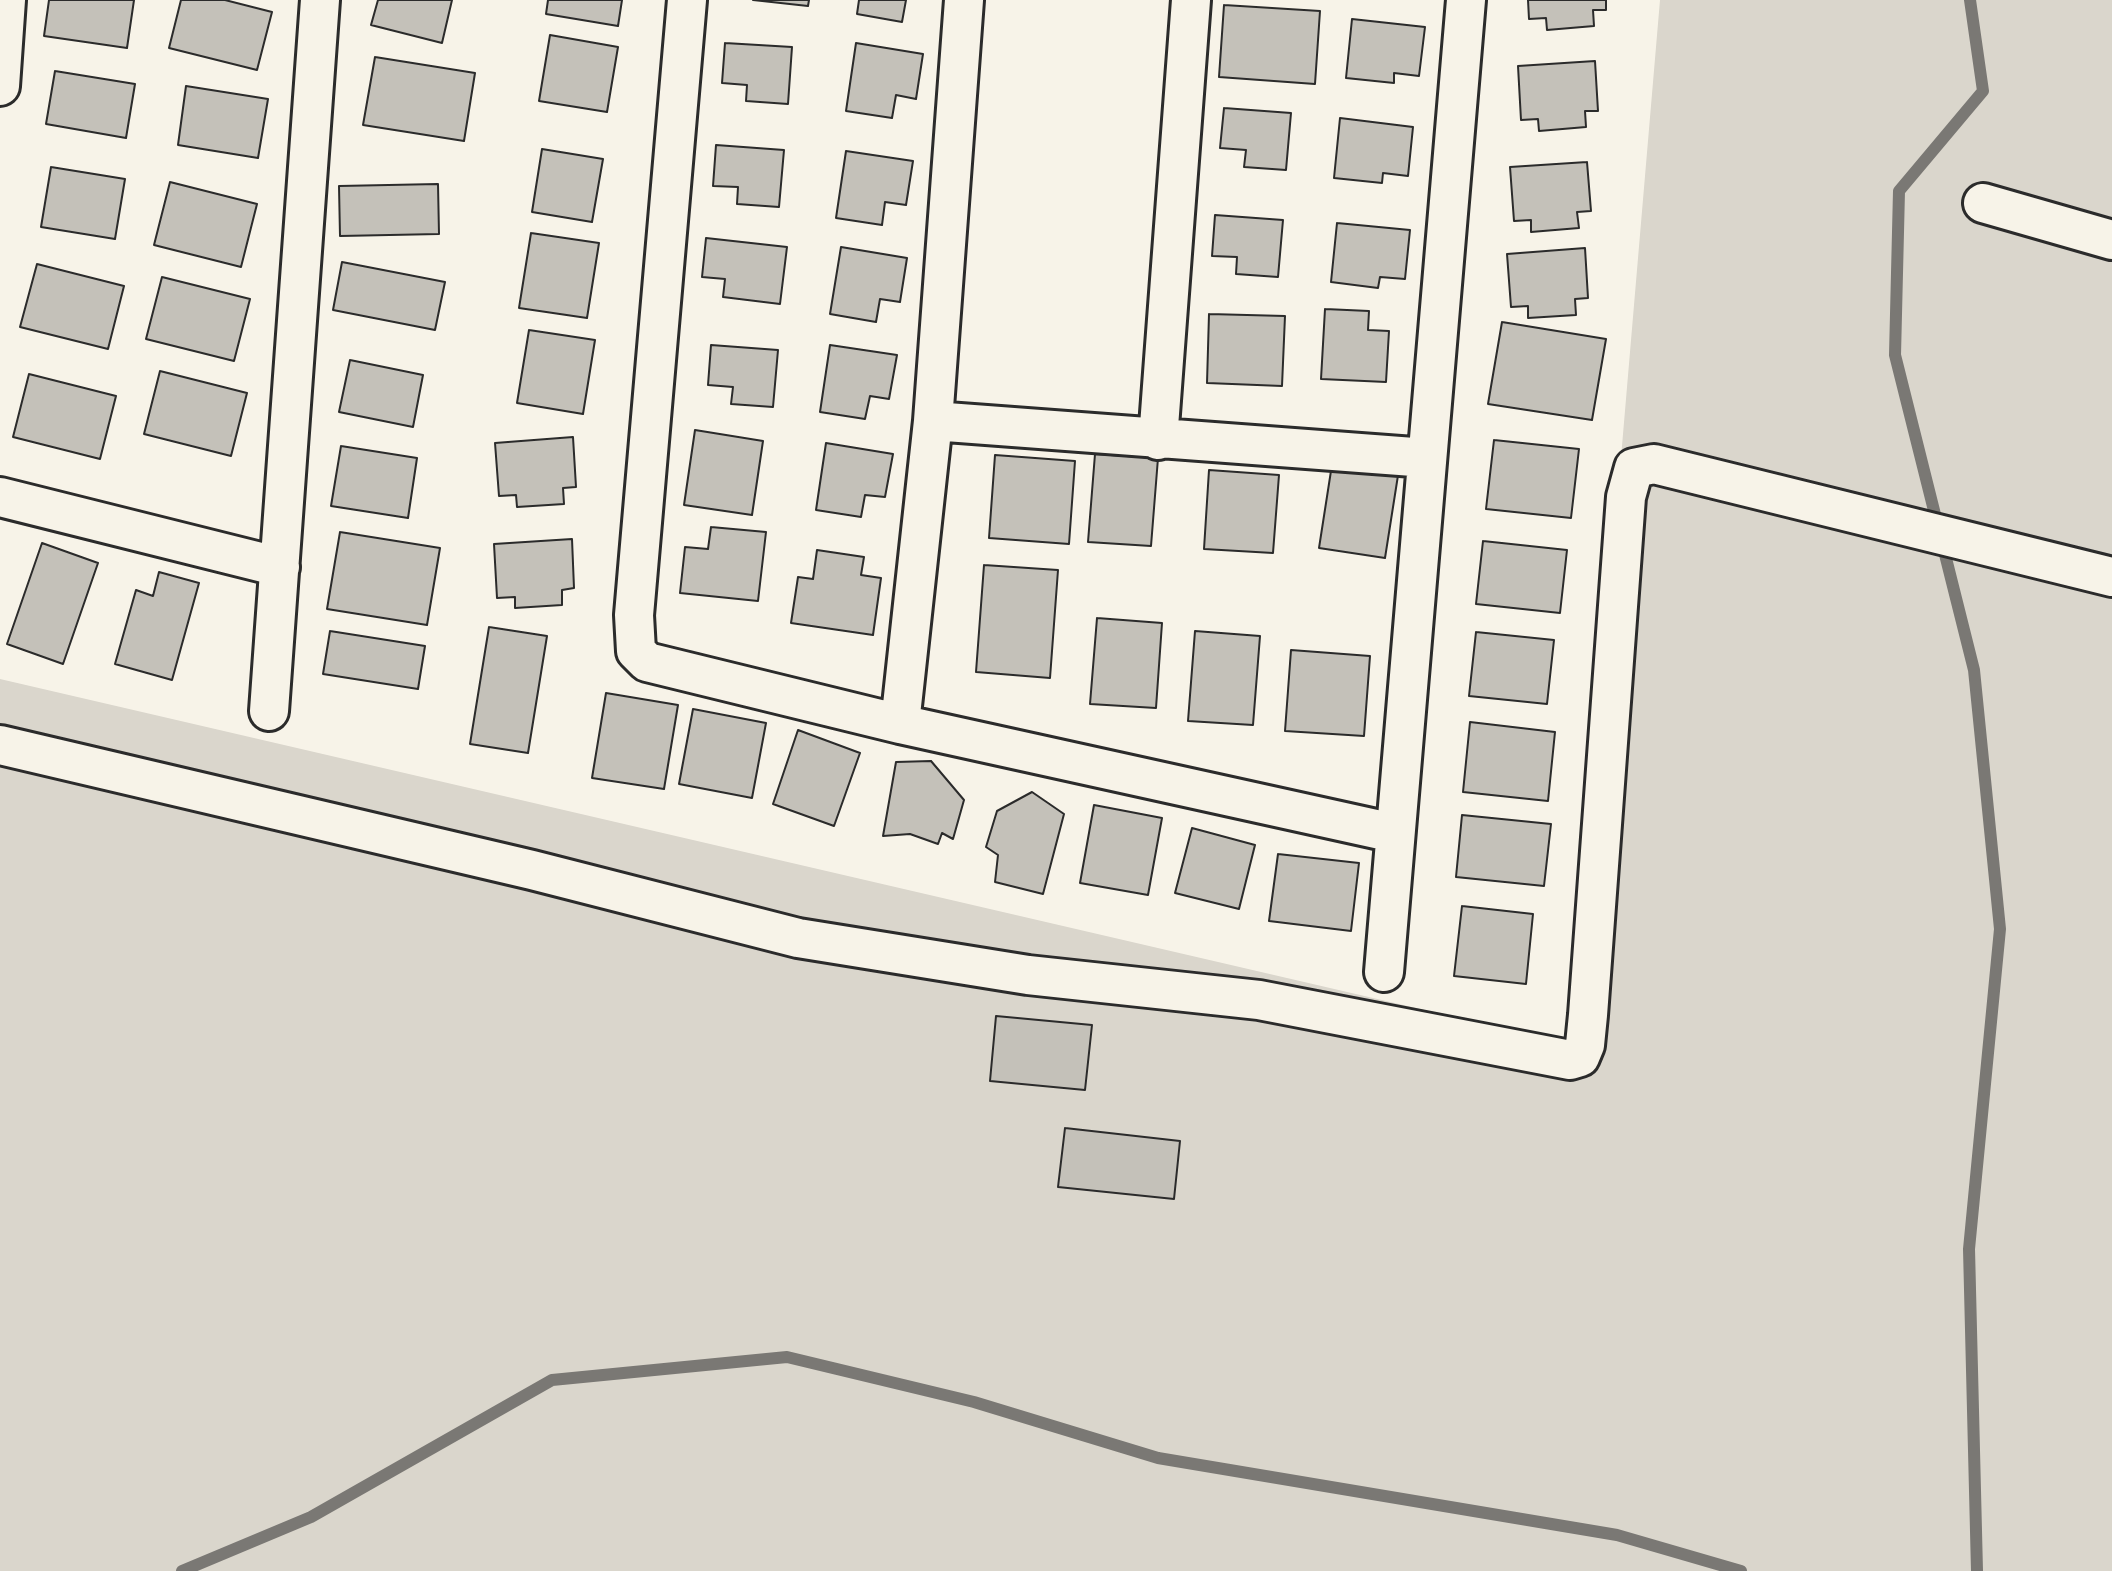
<!DOCTYPE html>
<html>
<head>
<meta charset="utf-8">
<style>
  body { margin:0 }
  canvas { display:block; background:#f7f3e8 }
</style>
</head>
<body>
<canvas width="2112" height="1571"></canvas>
<script>
const ctx = document.querySelector('canvas').getContext('2d');
ctx.lineJoin = 'round';
function fill(path, color) { ctx.fillStyle = color; ctx.fill(path, 'evenodd'); }
const shape = rows => new Path2D(rows.map(r => 'M' + r).join(''));
function stroke(path, color, width, dash) { ctx.strokeStyle = color; ctx.lineWidth = width; ctx.lineCap = dash ? 'butt' : 'round'; ctx.setLineDash(dash || []); ctx.stroke(path); }
const green = shape([
  [1660,0,2112,0,2112,1571,0,1571,0,679,1571,1044]
]);
const stream = shape([
  [1970,0,1983,91,1899,191,1895,355,1974,670,2000,929,1969,1249,1977,1571],
  [182,1571,311,1517,552,1380,787,1357,974,1402,1158,1458,1617,1535,1741,1571]
]);
const building = shape([
  [49,0,134,0,127,48,44,36,49,0],
  [181,0,225,0,272,12,257,70,169,48,181,0],
  [378,0,452,0,442,43,371,25,378,0],
  [548,0,622,0,618,26,546,14,548,0],
  [753,0,809,0,808,6,753,0],
  [859,0,906,0,902,22,857,14,859,0],
  [1528,0,1606,0,1606,10,1593,10,1594,26,1547,30,1546,18,1529,19,1528,0],
  [1224,5,1320,11,1315,84,1219,77,1224,5],
  [1352,19,1425,27,1419,76,1394,73,1394,83,1346,78,1352,19],
  [550,35,618,47,607,112,539,101,550,35],
  [725,43,792,47,788,104,746,101,747,85,722,83,725,43],
  [856,43,923,54,916,99,896,95,892,118,846,111,856,43],
  [375,57,475,73,464,141,363,125,375,57],
  [1595,61,1598,111,1585,111,1586,127,1539,131,1538,119,1521,120,1518,66,1595,61],
  [55,71,135,84,126,138,46,124,55,71],
  [186,86,268,99,258,158,178,145,186,86],
  [1224,108,1291,113,1286,170,1244,167,1246,150,1220,148,1224,108],
  [1340,118,1413,127,1408,176,1383,173,1382,183,1334,178,1340,118],
  [716,145,784,150,779,207,737,204,738,187,713,186,716,145],
  [542,149,603,159,592,222,532,212,542,149],
  [846,151,913,161,906,205,885,202,882,225,836,218,846,151],
  [1587,162,1591,211,1577,212,1579,228,1531,232,1531,220,1514,221,1510,167,1587,162],
  [51,167,125,179,115,239,41,227,51,167],
  [170,182,257,204,241,267,154,245,170,182],
  [438,184,439,234,340,236,339,186,438,184],
  [1215,215,1283,220,1278,277,1236,274,1237,257,1212,256,1215,215],
  [1337,223,1410,230,1405,279,1380,277,1378,288,1331,282,1337,223],
  [531,233,599,243,587,318,519,308,531,233],
  [706,238,787,247,780,304,723,297,725,279,702,277,706,238],
  [841,247,907,258,900,302,880,299,876,322,830,314,841,247],
  [1585,248,1588,298,1575,299,1576,315,1528,318,1528,306,1511,307,1507,254,1585,248],
  [342,262,445,282,435,330,333,310,342,262],
  [37,264,124,286,108,349,20,327,37,264],
  [162,277,250,299,234,361,146,339,162,277],
  [1325,309,1369,311,1368,330,1389,331,1386,382,1321,379,1325,309],
  [1209,314,1285,316,1282,386,1207,383,1209,314],
  [1502,322,1606,339,1592,420,1488,404,1502,322],
  [529,330,595,340,583,414,517,403,529,330],
  [711,345,778,350,773,407,731,404,733,387,708,385,711,345],
  [830,345,897,355,889,399,870,396,865,419,820,412,830,345],
  [350,360,423,375,413,427,339,412,350,360],
  [160,371,247,393,231,456,144,434,160,371],
  [29,374,116,396,100,459,13,437,29,374],
  [695,430,763,441,752,515,684,505,695,430],
  [573,437,576,487,563,488,564,504,517,507,516,495,499,496,495,443,573,437],
  [1494,440,1579,449,1571,518,1486,509,1494,440],
  [826,443,893,454,885,497,865,495,861,517,816,510,826,443],
  [341,446,417,458,408,518,331,506,341,446],
  [1095,454,1158,458,1151,546,1088,542,1095,454],
  [995,455,1075,461,1069,544,989,538,995,455],
  [1333,458,1399,469,1385,558,1319,548,1333,458],
  [1209,470,1279,475,1273,553,1204,549,1209,470],
  [711,527,766,532,758,601,680,593,685,547,708,549,711,527],
  [340,532,440,548,427,625,327,609,340,532],
  [572,539,574,588,562,590,562,605,515,608,515,597,497,598,494,544,572,539],
  [1483,541,1567,550,1560,613,1476,604,1483,541],
  [42,543,98,563,63,664,7,644,42,543],
  [817,550,864,557,861,575,881,578,873,635,791,623,798,577,813,579,817,550],
  [984,565,1058,570,1050,678,976,672,984,565],
  [159,572,199,583,172,680,115,664,136,590,153,596,159,572],
  [1097,618,1162,623,1156,708,1090,704,1097,618],
  [489,627,547,636,528,753,470,744,489,627],
  [330,631,425,646,418,689,323,674,330,631],
  [1195,631,1260,636,1253,725,1188,721,1195,631],
  [1476,632,1554,640,1547,704,1469,696,1476,632],
  [1291,650,1370,656,1364,736,1285,731,1291,650],
  [606,693,678,705,664,789,592,778,606,693],
  [693,709,766,723,752,798,679,784,693,709],
  [1470,722,1555,732,1548,801,1463,792,1470,722],
  [798,730,860,753,834,826,773,804,798,730],
  [931,761,964,800,953,839,942,833,938,844,910,834,883,836,896,762,931,761],
  [1032,792,1064,814,1043,894,995,882,998,855,986,847,997,811,1032,792],
  [1094,805,1162,818,1148,895,1080,883,1094,805],
  [1462,815,1551,824,1544,886,1456,877,1462,815],
  [1192,828,1255,845,1239,909,1175,893,1192,828],
  [1278,854,1359,863,1351,931,1269,921,1278,854],
  [1462,906,1533,914,1526,984,1454,976,1462,906],
  [996,1016,1092,1025,1085,1090,990,1081,996,1016],
  [1065,1128,1180,1141,1174,1199,1058,1187,1065,1128]
]);
const minor = shape([
  [687,0,634,615,636,651,647,662,900,724,1394,833],
  [0,86,6,0],
  [1983,203,2112,240],
  [933,421,1427,458],
  [1158,440,1191,0],
  [0,497,280,567],
  [269,711,320,0],
  [900,724,933,421,964,0],
  [0,745,532,870,798,938,1028,975,1259,1000,1570,1060,1580,1057,1585,1045,1588,1015,1626,497,1634,468,1654,464,2112,577],
  [1384,972,1466,0]
]);
fill(green, '#dad6cc');
stroke(stream, '#7a7874', 12);
fill(building, '#c4c1b9');
stroke(building, '#2b2b2b', 2);
stroke(minor, '#2b2b2b', 44);
stroke(minor, '#f7f3e8', 38);
</script>
</body>
</html>
